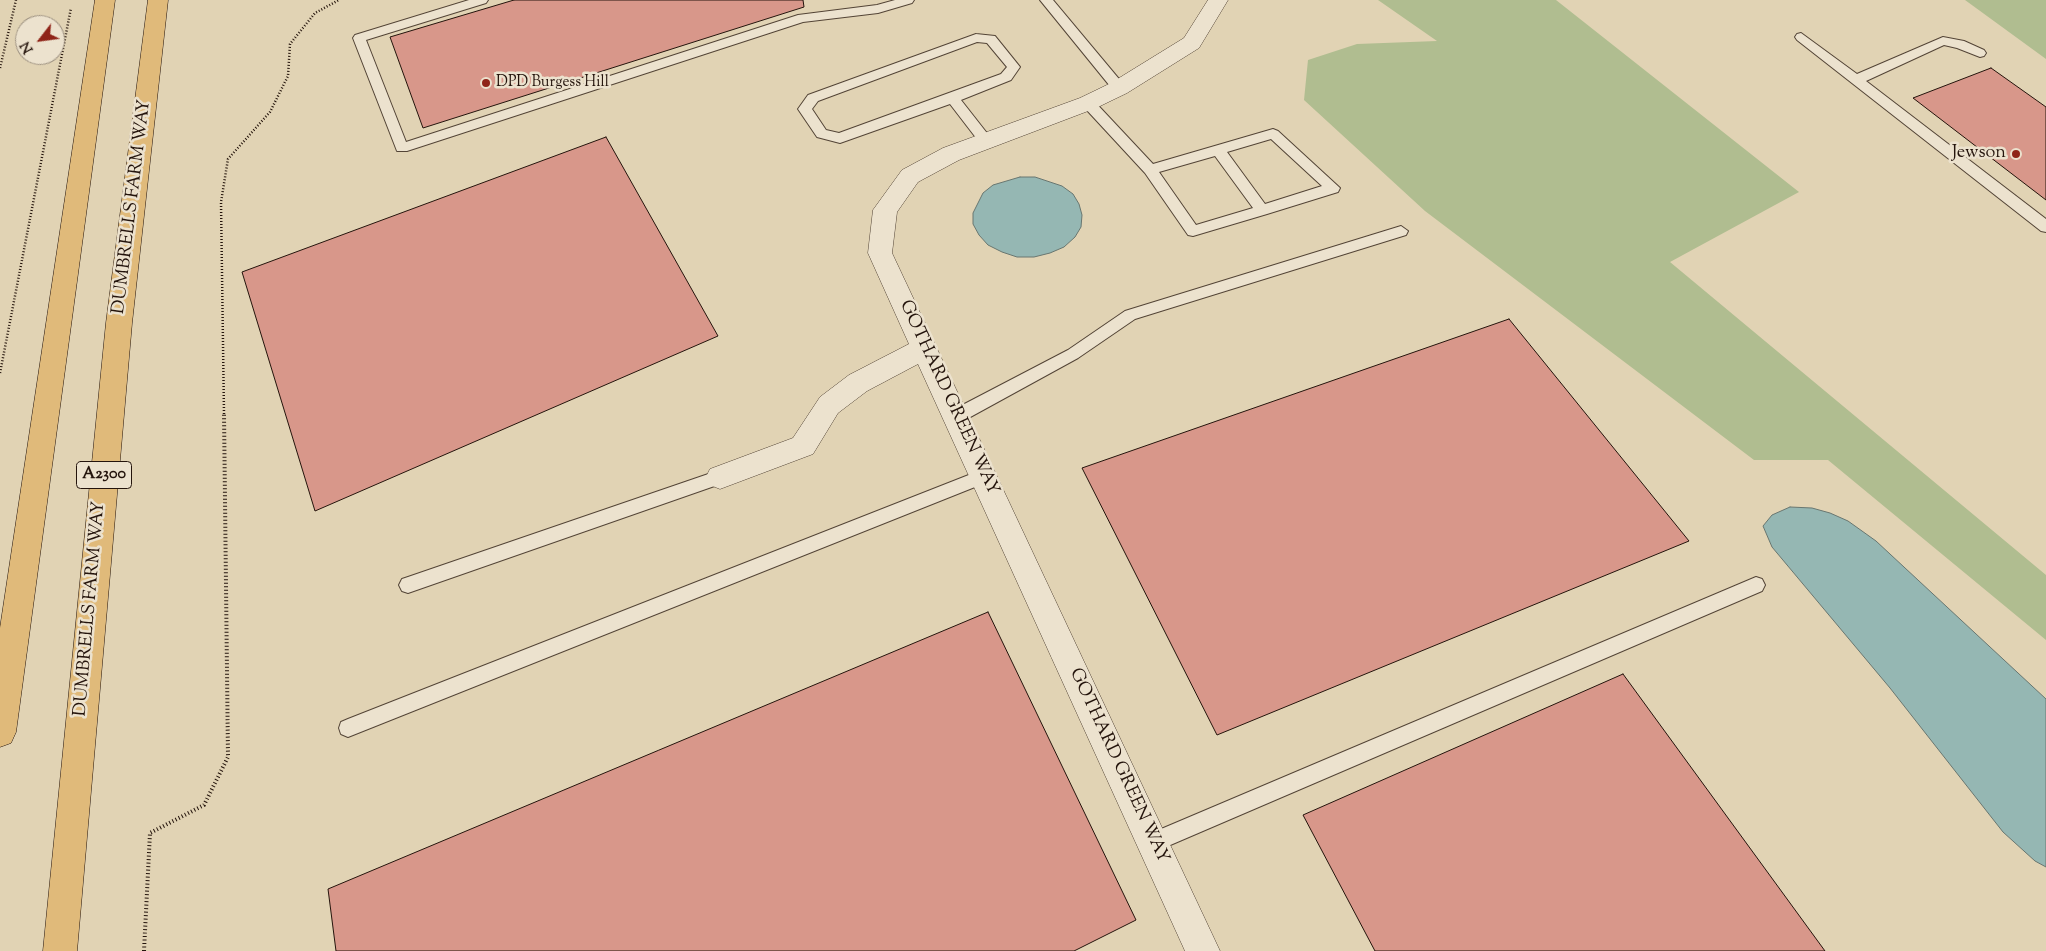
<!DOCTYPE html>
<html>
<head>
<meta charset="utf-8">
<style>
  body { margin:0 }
  #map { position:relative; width:2046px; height:951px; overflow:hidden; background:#e1d3b4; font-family:"Sorts Mill Goudy",serif }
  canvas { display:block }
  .north { position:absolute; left:15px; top:15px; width:50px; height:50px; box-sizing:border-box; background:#ece2ce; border:1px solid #9c9080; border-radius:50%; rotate:240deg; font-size:14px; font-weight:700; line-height:20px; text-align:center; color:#24140c }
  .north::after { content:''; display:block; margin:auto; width:18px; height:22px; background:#8f2418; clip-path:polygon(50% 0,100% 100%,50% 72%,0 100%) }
</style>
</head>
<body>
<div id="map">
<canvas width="2046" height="951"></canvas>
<div class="north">N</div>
</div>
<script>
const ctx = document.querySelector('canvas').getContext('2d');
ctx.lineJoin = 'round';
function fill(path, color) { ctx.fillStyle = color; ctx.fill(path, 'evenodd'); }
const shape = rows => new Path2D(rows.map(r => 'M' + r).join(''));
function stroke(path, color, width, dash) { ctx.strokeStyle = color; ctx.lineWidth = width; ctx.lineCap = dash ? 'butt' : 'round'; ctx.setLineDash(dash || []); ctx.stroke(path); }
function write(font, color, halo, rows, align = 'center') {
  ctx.font = font + ' "Sorts Mill Goudy",serif'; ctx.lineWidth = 5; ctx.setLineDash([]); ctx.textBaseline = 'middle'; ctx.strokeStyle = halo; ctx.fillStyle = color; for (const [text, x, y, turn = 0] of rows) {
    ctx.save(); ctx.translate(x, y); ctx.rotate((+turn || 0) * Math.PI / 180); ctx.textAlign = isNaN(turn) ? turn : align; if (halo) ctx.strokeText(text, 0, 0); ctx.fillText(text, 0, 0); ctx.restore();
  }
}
const green = shape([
  [1378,0,1556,0,1799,192,1670,262,2046,575,2046,640,1828,460,1754,460,1425,211,1304,100,1308,60,1357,44,1437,41],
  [1965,0,2046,0,2046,59]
]);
const water = shape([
  [1020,177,1035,177,1062,186,1073,194,1079,204,1082,215,1081,227,1075,237,1064,247,1050,253,1034,257,1017,257,1002,252,988,245,979,235,973,224,973,213,983,193,993,185,1020,177],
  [1790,507,1812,508,1830,513,1848,521,1876,541,2046,699,2046,867,2035,861,2003,832,1890,688,1772,547,1763,526,1772,515,1790,507]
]);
const building = shape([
  [514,0,803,0,804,7,423,128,390,37,514,0],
  [1991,68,2046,107,2046,200,1913,98,1991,68],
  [606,137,718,336,315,511,242,272,606,137],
  [1509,319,1689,541,1217,735,1082,468,1509,319],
  [988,612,1136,920,1074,951,336,951,328,889,988,612],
  [1623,674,1825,951,1375,951,1303,815,1623,674]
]);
const pathFar1 = shape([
  [0,68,16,0],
  [0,373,71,8],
  [224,414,221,202,228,159,270,112,288,76,290,44,315,13,339,0]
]);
const path = shape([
  [144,951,150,833,204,805,228,757,224,413]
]);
const service = shape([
  [469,0,488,0,486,3,366,40,406,142,798,15,877,5,895,0,914,0,912,3,878,13,803,22,407,151,397,151,353,38,355,35,469,0],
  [1040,0,1053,0,1124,85,1125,88,1124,91,1114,91,1040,0],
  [1801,33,1857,74,1943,37,1964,41,1984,50,1986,53,1984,56,1980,57,1957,48,1944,45,1866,81,2046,219,2046,232,2041,231,1797,40,1795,37,1797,34,1801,33],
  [976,34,995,36,1020,67,1011,80,961,100,990,137,992,140,990,143,980,143,950,104,840,143,817,137,798,109,808,95,976,34],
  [977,42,987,43,1007,67,1001,74,839,133,826,130,812,109,818,101,977,42],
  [1088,99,1093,100,1153,164,1273,129,1278,131,1340,188,1338,192,1267,214,1193,236,1188,235,1145,173,1083,106,1082,103,1088,99],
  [1271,139,1322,186,1265,204,1227,152,1271,139],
  [1215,156,1253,208,1196,225,1159,172,1215,156],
  [1401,226,1408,231,1406,235,1135,319,1078,358,963,421,957,423,951,421,949,416,951,411,1068,350,1125,311,1401,226],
  [984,469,990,471,992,476,990,481,348,737,341,734,339,728,341,722,348,719,984,469],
  [720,470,726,472,728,477,726,482,408,593,402,591,399,585,402,579,408,577,720,470],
  [1756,577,1762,579,1765,585,1762,591,1161,849,1154,852,1147,849,1144,842,1147,835,1756,577]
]);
const minor = shape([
  [1208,0,1228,0,1199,48,1127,93,1096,108,959,160,918,182,897,212,892,253,1220,951,1185,951,918,364,867,391,838,413,813,454,720,489,710,485,706,477,710,469,793,438,820,397,849,375,909,344,868,253,873,210,902,170,943,148,1080,98,1111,83,1184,38,1208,0]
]);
const primary = shape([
  [95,0,115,0,16,732,11,743,0,747,0,628,95,0],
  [148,0,168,0,132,323,77,951,43,951,106,323,148,0]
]);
const markers = [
  [486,83,5,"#8f2418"],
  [2016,154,5,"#8f2418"]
];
const farPoinames = [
  ["DPD Burgess Hill",496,83]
];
const shields = [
  [104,475,55]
];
const shieldNames = [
  ["A2300",104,475]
];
const poiNames = [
  ["Jewson",2006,154]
];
const streetNames = [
  ["DUMBRELLS FARM WAY",133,207,-83],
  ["GOTHARD GREEN WAY",948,398,65],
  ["DUMBRELLS FARM WAY",91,609,-85],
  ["GOTHARD GREEN WAY",1118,766,65]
];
fill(green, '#b0bd90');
fill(water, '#95b7b3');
stroke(water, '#687670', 1);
fill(building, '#d8978a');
stroke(building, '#24140c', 1);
stroke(service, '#534436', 2);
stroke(minor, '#534436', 1);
stroke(primary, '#24140c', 1);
stroke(pathFar1, '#24140c', 2.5, [1, 2]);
stroke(path, '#24140c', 4, [1, 2.5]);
fill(service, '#ece2ce');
fill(minor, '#ece2ce');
fill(primary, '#e0ba7a');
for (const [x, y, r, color] of markers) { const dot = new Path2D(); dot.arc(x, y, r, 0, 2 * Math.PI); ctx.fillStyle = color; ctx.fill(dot); stroke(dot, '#ece2ce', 2); }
write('15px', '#24140c', '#ece2ce', farPoinames, 'left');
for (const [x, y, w] of shields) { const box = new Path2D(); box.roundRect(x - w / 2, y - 13.5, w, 27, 4); ctx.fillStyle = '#ece2ce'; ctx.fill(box); stroke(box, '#24140c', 1); }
write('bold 16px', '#24140c', null, shieldNames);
write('18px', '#24140c', '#ece2ce', poiNames, 'right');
write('18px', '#24140c', '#ece2ce', streetNames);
</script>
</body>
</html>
